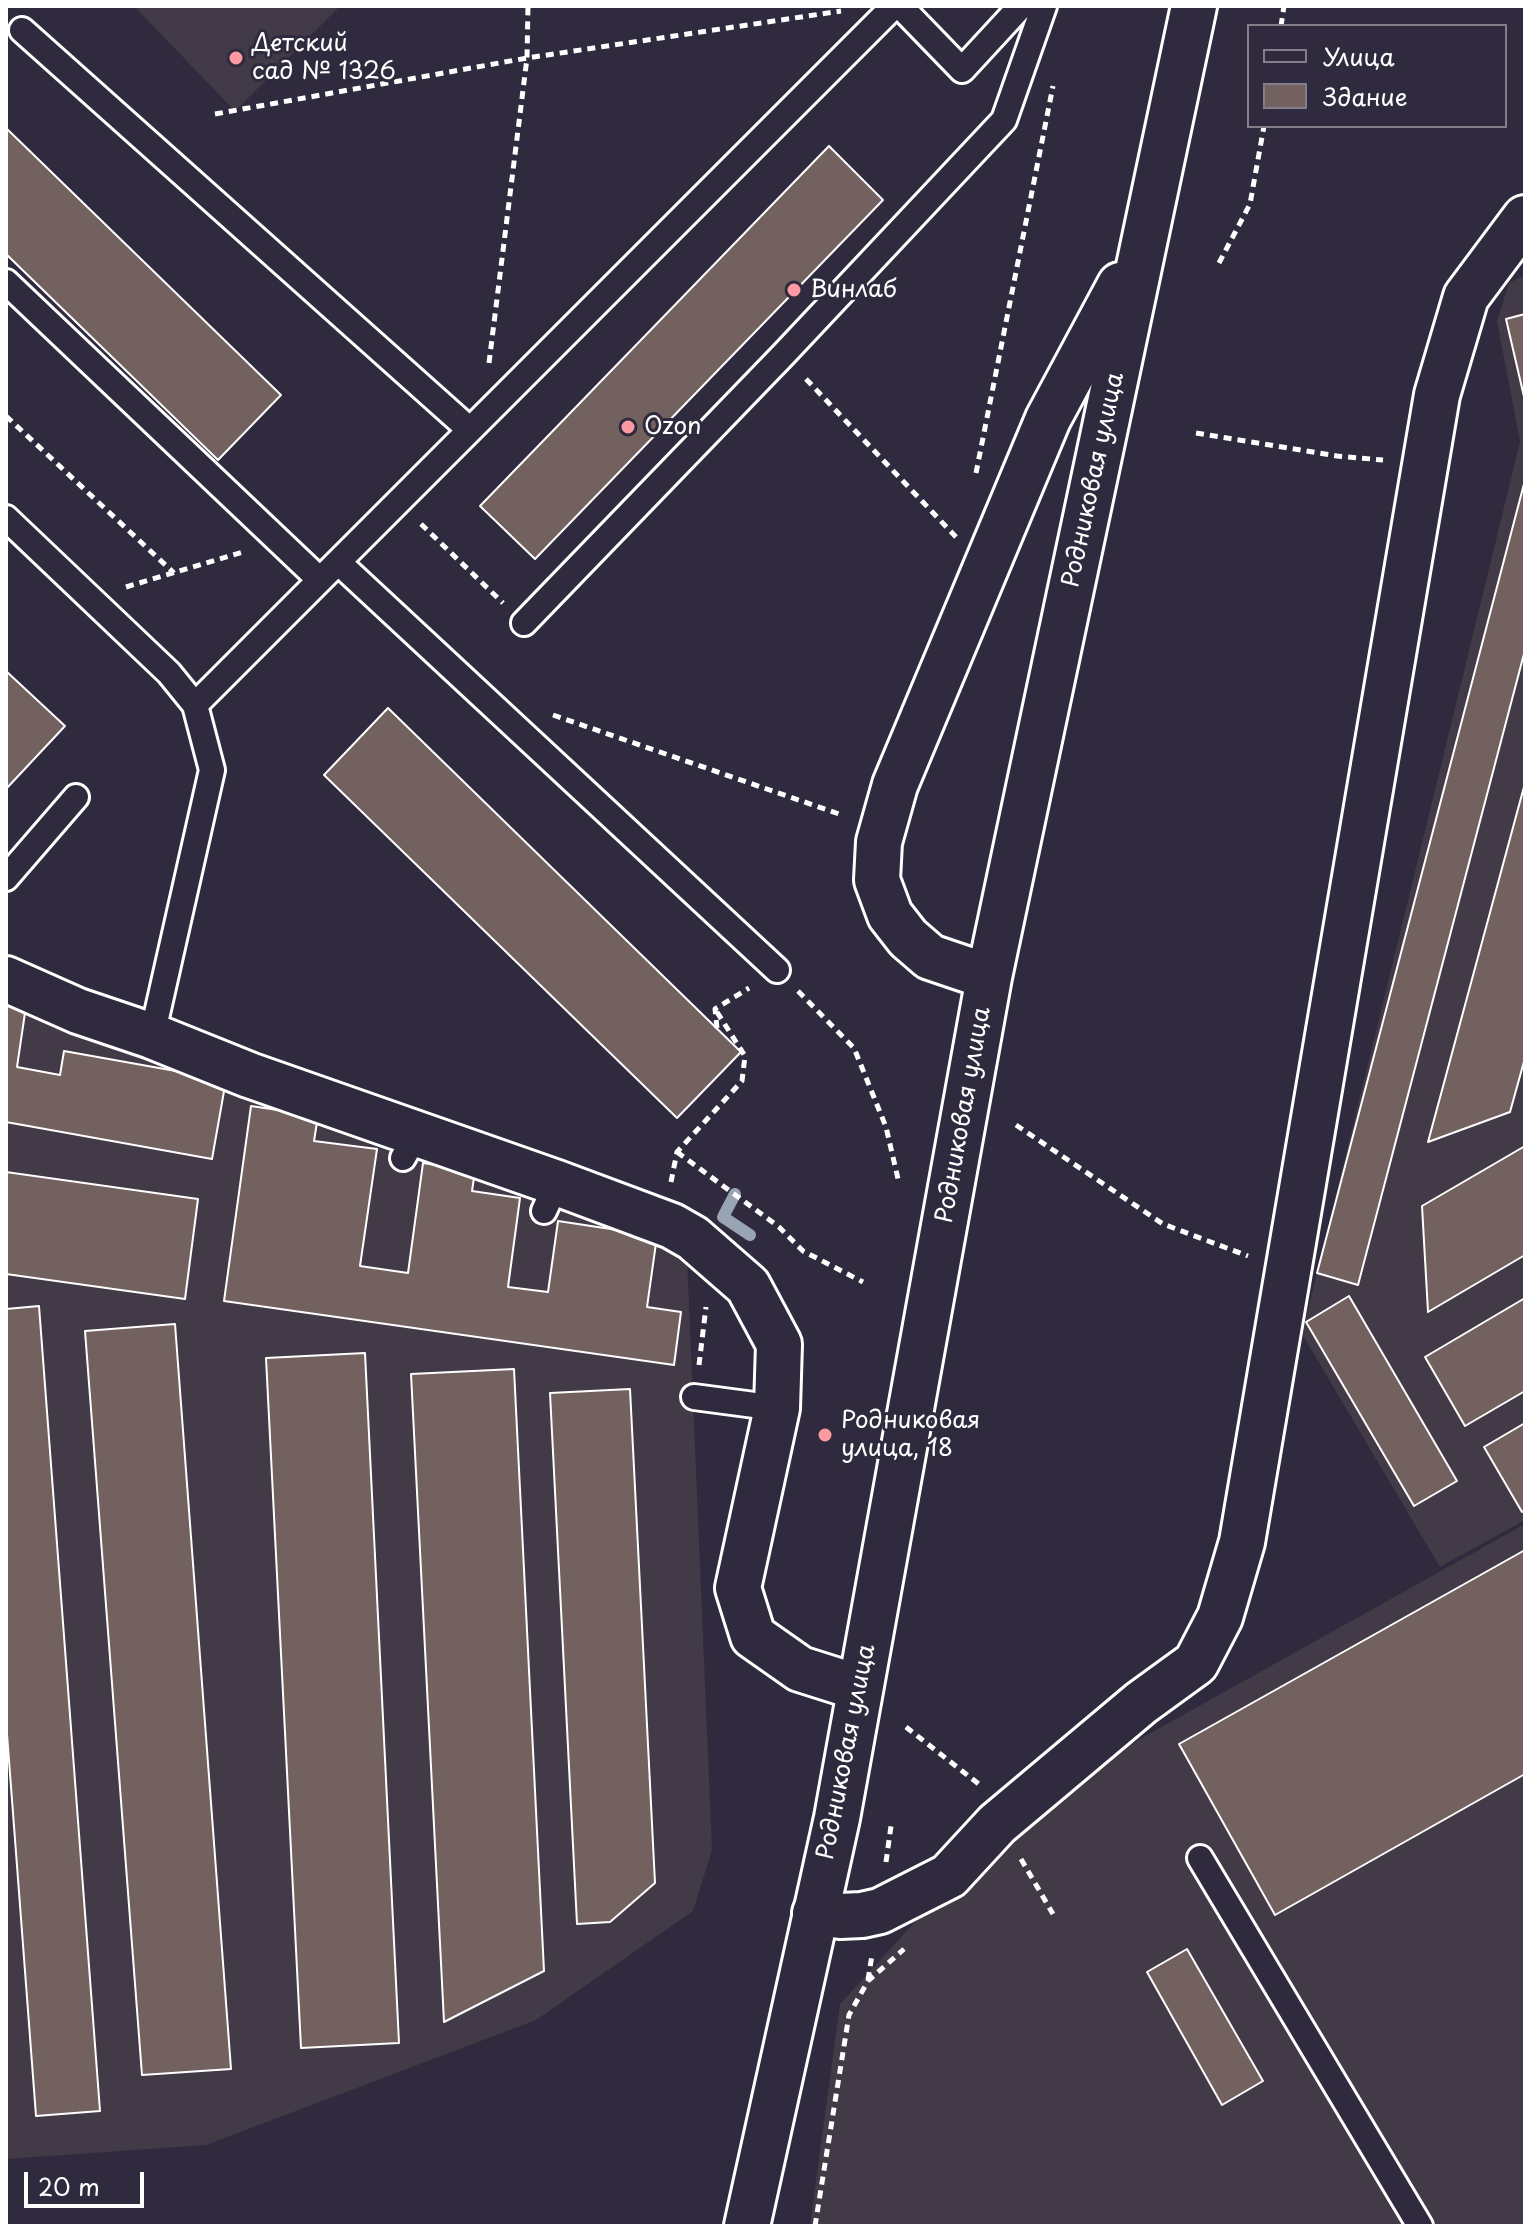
<!DOCTYPE html>
<html>
<head>
<meta charset="utf-8">
<style>
  body { margin:0 }
  #map { position:relative; width:1531px; height:2232px; overflow:hidden; background:#2f2a3d; font-family:"Playpen Sans",sans-serif }
  canvas { display:block }
  .frame { position:absolute; inset:0; border:8px solid #fff; pointer-events:none }
  .legend { position:absolute; left:1247px; top:24px; width:260px; height:104px; box-sizing:border-box; background:#2f2a3d; border:2px solid #827f8b; margin:0; padding:10px 14px; list-style:none; font-size:24px; color:#fff }
  .legend li { display:flex; align-items:center; gap:16px; height:40px }
  .legend b { width:40px; border:2px solid #827f8b }
  .scale { position:absolute; left:24px; top:2172px; width:120px; height:36px; box-sizing:border-box; border:4px solid #fff; border-top:0; padding-left:10px; font-size:24px; line-height:28px; white-space:nowrap; color:#fff; -webkit-text-stroke:6px #2f2a3d; paint-order:stroke }
</style>
</head>
<body>
<div id="map">
<canvas width="1531" height="2232"></canvas>
<div class="frame"></div>
<ul class="legend">
<li><b style="height:10px;background:#2f2a3d"></b>Улица</li>
<li><b style="height:22px;background:#72615f"></b>Здание</li>
</ul>
<div class="scale">20 m</div>
</div>
<script>
const ctx = document.querySelector('canvas').getContext('2d');
ctx.lineJoin = 'round';
function fill(path, color) { ctx.fillStyle = color; ctx.fill(path, 'evenodd'); }
const shape = rows => new Path2D(rows.map(r => 'M' + r).join(''));
function stroke(path, color, width, dash) { ctx.strokeStyle = color; ctx.lineWidth = width; ctx.lineCap = dash ? 'butt' : 'round'; ctx.setLineDash(dash || []); ctx.stroke(path); }
function write(font, color, halo, rows, align = 'center') {
  ctx.font = font + ' "Playpen Sans",sans-serif'; ctx.lineWidth = 6; ctx.setLineDash([]); ctx.textBaseline = 'middle'; ctx.strokeStyle = halo; ctx.fillStyle = color; for (const [text, x, y, turn = 0] of rows) {
    ctx.save(); ctx.translate(x, y); ctx.rotate((+turn || 0) * Math.PI / 180); ctx.textAlign = isNaN(turn) ? turn : align; if (halo) ctx.strokeText(text, 0, 0); ctx.fillText(text, 0, 0); ctx.restore();
  }
}
const built = shape([
  [134,6,340,6,235,111],
  [1525,275,1525,1520,1440,1567,1302,1334,1520,442,1497,321,1509,283],
  [6,989,686,1234,712,1850,693,1911,536,2020,206,2145,6,2159],
  [1525,1524,1525,2226,810,2226,840,2004,1022,1805]
]);
const stream = shape([
  [735,1194,723,1217,750,1235]
]);
const building = shape([
  [6,128,281,395,218,460,6,254,6,128],
  [829,146,883,200,535,559,480,506,829,146],
  [1525,314,1525,401,1506,319,1525,314],
  [1525,480,1525,650,1358,1285,1317,1273,1525,480],
  [6,671,65,726,6,789,6,671],
  [388,708,741,1052,677,1118,324,775,388,708],
  [1525,783,1525,1058,1510,1112,1428,1142,1525,783],
  [6,1003,26,1006,17,1067,60,1075,64,1051,226,1080,212,1159,6,1122,6,1003],
  [251,1106,318,1116,314,1141,377,1149,360,1266,408,1273,423,1163,475,1171,472,1191,520,1198,508,1287,548,1292,558,1221,657,1236,647,1307,681,1312,674,1365,224,1301,251,1106],
  [1525,1146,1525,1255,1428,1312,1422,1206,1525,1146],
  [6,1172,198,1199,185,1299,6,1274,6,1172],
  [1349,1296,1457,1481,1414,1506,1306,1322,1349,1296],
  [1525,1298,1525,1391,1465,1426,1425,1357,1525,1298],
  [39,1306,100,2111,36,2116,6,1721,6,1309,39,1306],
  [175,1324,231,2069,142,2075,85,1331,175,1324],
  [365,1353,399,2043,301,2048,266,1358,365,1353],
  [514,1369,544,1971,444,2022,411,1374,514,1369],
  [630,1389,655,1883,610,1922,577,1924,550,1393,630,1389],
  [1525,1423,1525,1510,1522,1512,1484,1447,1525,1423],
  [1525,1550,1525,1774,1275,1915,1179,1744,1525,1550],
  [1187,1949,1263,2081,1222,2105,1147,1972,1187,1949]
]);
const path = shape([
  [1281,26,1284,6],
  [215,114,527,58,841,11],
  [1219,263,1250,204,1264,126],
  [489,363,527,58,528,6],
  [806,379,956,537],
  [6,416,174,573],
  [1196,433,1337,456,1383,460],
  [976,473,1053,86],
  [421,524,503,603],
  [126,587,243,552],
  [553,715,842,815],
  [798,991,854,1048,886,1127,899,1183],
  [717,1028,715,1009,749,988],
  [1016,1125,1163,1224,1248,1256],
  [677,1152,779,1227,803,1251,863,1282],
  [671,1182,677,1152,742,1081,745,1056,715,1009],
  [699,1365,706,1307],
  [906,1727,980,1785],
  [1021,1859,1053,1914],
  [886,1862,891,1826],
  [868,1980,872,1955],
  [815,2226,849,2015,868,1981,904,1949]
]);
const service = shape([
  [900,6,962,70,1021,6],
  [22,30,470,430],
  [6,282,320,580],
  [6,518,169,673,195,705,212,770,152,1036],
  [338,562,777,970],
  [524,623,783,355,1004,120,1044,6],
  [195,705,894,6],
  [6,878,76,797],
  [403,1158,417,1133],
  [544,1211,557,1183],
  [694,1397,777,1408],
  [1200,1858,1420,2226]
]);
const minor = shape([
  [6,979,78,1011,152,1036,249,1075,557,1183,672,1226,693,1238,748,1286,779,1344,777,1408,738,1588,753,1636,800,1669,860,1688]
]);
const tertiary = shape([
  [815,1913,840,1916,862,1915,880,1911,949,1876,997,1824,1141,1703,1196,1663,1220,1617,1242,1542,1437,395,1466,297,1525,218]
]);
const secondary = shape([
  [989,977,930,957,908,938,890,915,877,880,879,842,895,785,1048,419,1120,285],
  [747,2226,837,1818,989,977,1194,6]
]);
const markers = [
  [236,58,8,"#ff9aa2"],
  [794,290,8,"#ff9aa2"],
  [628,427,8,"#ff9aa2"],
  [825,1435,8,"#ff9aa2"]
];
const poiNames = [
  ["Детский",252,44],
  ["сад № 1326",252,72],
  ["Винлаб",810,290],
  ["Ozon",644,427],
  ["Родниковая",841,1421],
  ["улица, 18",841,1449]
];
const streetNames = [
  ["Родниковая улица",1094,480,-78],
  ["Родниковая улица",964,1115,-80],
  ["Родниковая улица",847,1752,-79]
];
fill(built, '#433a47');
stroke(stream, '#99a4b3', 12);
fill(building, '#72615f');
stroke(building, '#fff', 2);
stroke(service, '#fff', 30);
stroke(minor, '#fff', 50);
stroke(tertiary, '#fff', 50);
stroke(secondary, '#fff', 50);
stroke(path, '#fff', 5, [8, 6]);
stroke(service, '#2f2a3d', 24);
stroke(minor, '#2f2a3d', 44);
stroke(tertiary, '#2f2a3d', 44);
stroke(secondary, '#2f2a3d', 44);
for (const [x, y, r, color] of markers) { const dot = new Path2D(); dot.arc(x, y, r, 0, 2 * Math.PI); ctx.fillStyle = color; ctx.fill(dot); stroke(dot, '#2f2a3d', 3); }
write('24px', '#fff', '#2f2a3d', poiNames, 'left');
write('24px', '#fff', '#2f2a3d', streetNames);
</script>
</body>
</html>
